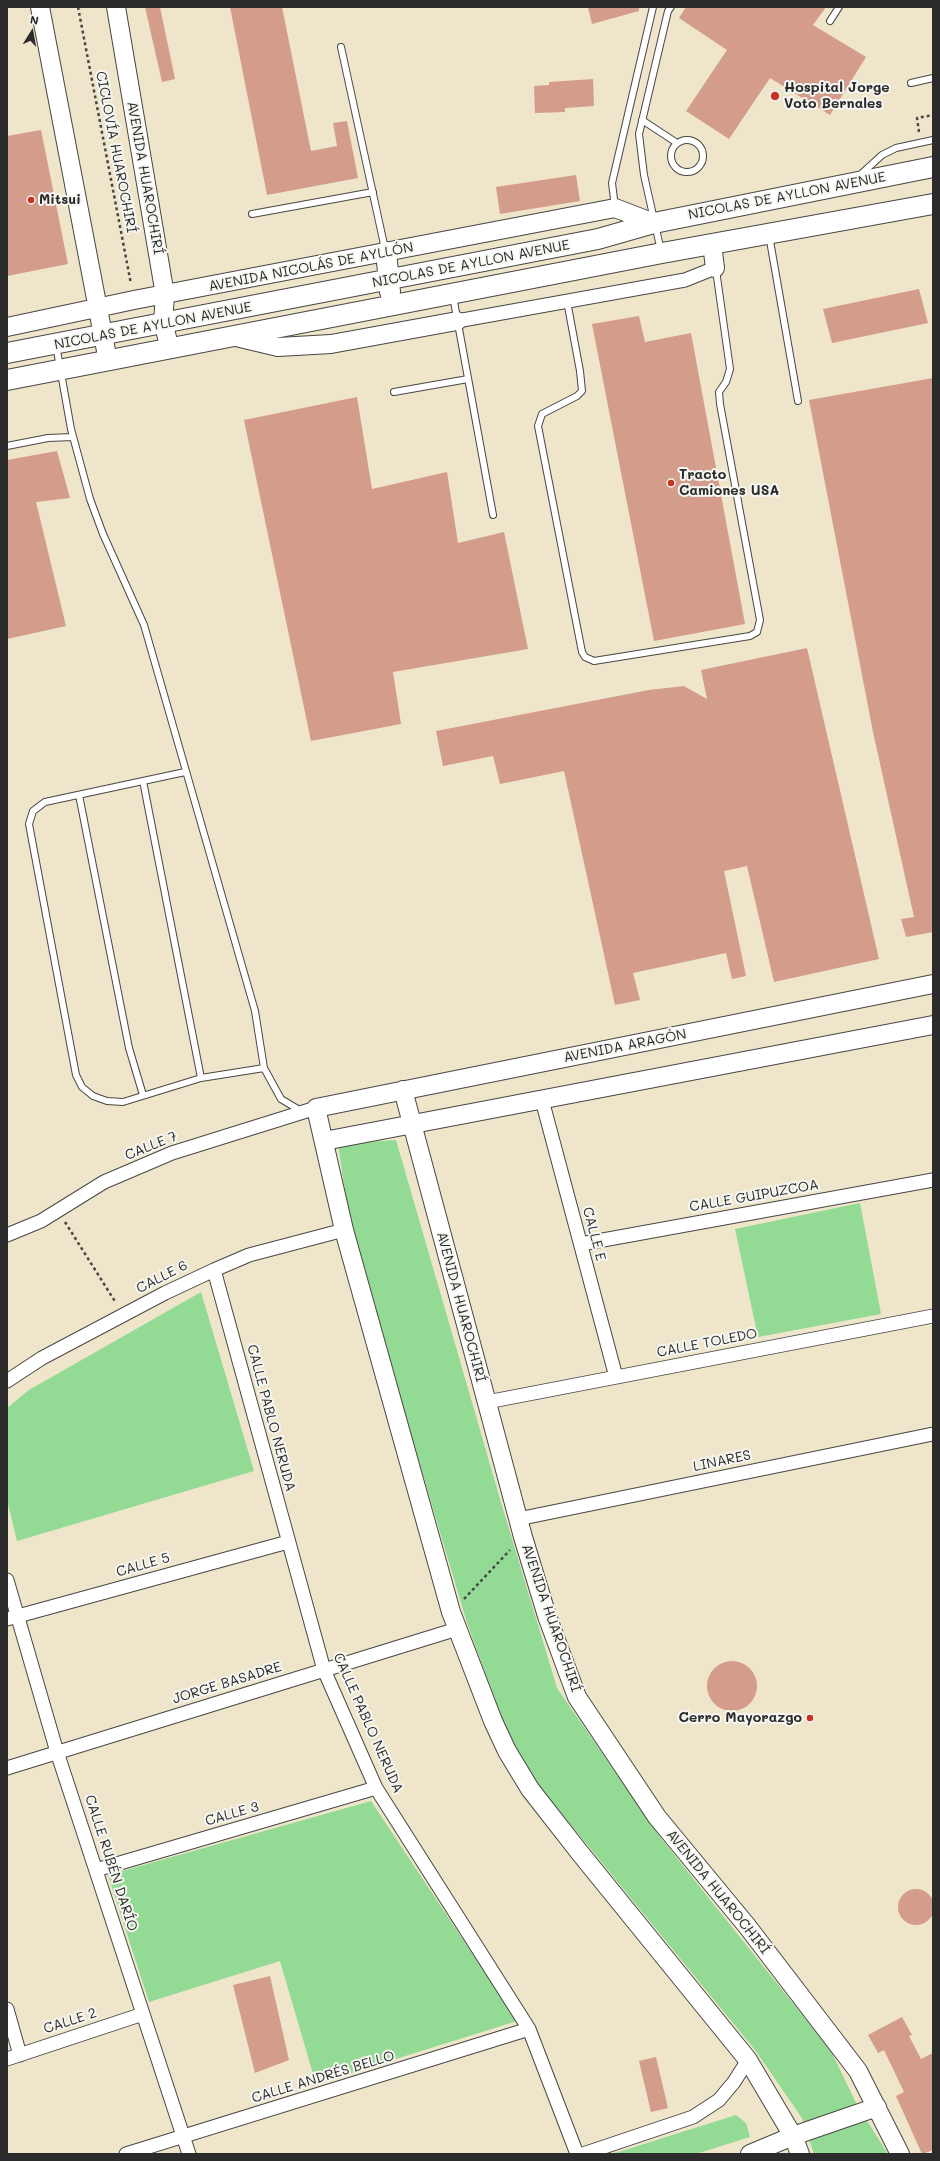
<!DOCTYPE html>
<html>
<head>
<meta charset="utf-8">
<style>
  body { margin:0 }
  #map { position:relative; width:940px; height:2161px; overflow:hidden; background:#efe5cb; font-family:Mali,sans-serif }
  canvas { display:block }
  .frame { position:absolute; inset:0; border:8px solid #2b2b2b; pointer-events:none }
  .north { position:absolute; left:12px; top:12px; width:40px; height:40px; -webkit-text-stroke:3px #f6f6f2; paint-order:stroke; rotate:11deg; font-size:11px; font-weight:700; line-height:16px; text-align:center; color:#2b2b2b }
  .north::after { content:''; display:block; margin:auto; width:14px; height:18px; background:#2b2b2b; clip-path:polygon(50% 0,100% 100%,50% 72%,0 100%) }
</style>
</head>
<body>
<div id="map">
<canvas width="940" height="2161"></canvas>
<div class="frame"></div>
<div class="north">N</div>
</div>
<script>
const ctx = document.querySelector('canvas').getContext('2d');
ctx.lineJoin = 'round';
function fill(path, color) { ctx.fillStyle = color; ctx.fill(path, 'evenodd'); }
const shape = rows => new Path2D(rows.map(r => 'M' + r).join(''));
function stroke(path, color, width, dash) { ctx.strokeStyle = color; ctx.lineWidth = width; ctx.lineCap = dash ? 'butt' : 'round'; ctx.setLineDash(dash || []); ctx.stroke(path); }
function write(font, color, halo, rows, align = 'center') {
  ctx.font = font + ' Mali,sans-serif'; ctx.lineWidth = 4; ctx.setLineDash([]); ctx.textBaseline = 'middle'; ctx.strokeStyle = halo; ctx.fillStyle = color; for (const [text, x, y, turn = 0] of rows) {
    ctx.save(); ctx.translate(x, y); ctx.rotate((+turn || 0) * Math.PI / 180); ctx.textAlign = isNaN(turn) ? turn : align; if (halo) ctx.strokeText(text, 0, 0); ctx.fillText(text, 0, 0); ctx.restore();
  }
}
const green = shape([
  [396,1140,500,1499,557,1688,660,1837,831,2051,857,2105,888,2154,814,2154,802,2118,755,2050,530,1775,511,1744,467,1623,351,1233,338,1144],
  [860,1203,881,1314,758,1337,735,1229],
  [201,1292,254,1471,17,1541,7,1500,7,1408,29,1390],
  [371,1801,517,2021,316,2084,280,1961,149,2002,108,1875],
  [736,2115,746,2123,750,2137,696,2154,612,2154]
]);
const building = shape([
  [145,7,160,7,175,79,162,82],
  [230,7,282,7,311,151,337,146,333,123,347,121,358,178,267,195],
  [588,7,639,7,639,11,592,24],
  [686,7,826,7,813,25,866,57,830,115,770,78,729,139,686,111,727,50,679,18],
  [593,79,594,106,565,108,565,112,535,113,534,86,549,85,549,82],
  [41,130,68,264,7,276,7,136],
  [576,175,580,201,500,214,496,187],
  [919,289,928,323,832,343,823,309],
  [639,316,645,342,691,333,745,624,654,641,592,324],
  [933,378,933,932,906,937,901,919,914,917,873,732,809,400],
  [357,397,372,489,447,472,458,543,504,532,528,649,393,672,401,724,311,741,244,420],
  [57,451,70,498,36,502,66,626,7,639,7,460],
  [807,648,879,959,774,982,747,866,724,871,746,976,732,979,726,953,633,973,640,1000,615,1005,564,771,500,784,493,756,443,766,436,731,649,690,684,686,707,699,701,670],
  '707 1686a25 25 0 1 1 50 0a25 25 0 1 1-50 0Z',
  '898 1907a18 18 0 1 1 36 0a18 18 0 1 1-36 0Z',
  [270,1976,289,2060,255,2073,233,1985],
  [902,2017,912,2035,909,2036,921,2059,933,2053,933,2150,923,2154,922,2154,896,2096,904,2092,884,2050,878,2053,868,2035],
  [656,2057,668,2108,651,2112,639,2061]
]);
const path = shape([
  [78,7,131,284],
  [919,132,917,118,933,115],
  [65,1222,116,1303],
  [464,1599,510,1550]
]);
const lane = shape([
  [830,21,839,7],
  [341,47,385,249],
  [911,83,933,78],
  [642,120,677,143],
  '671 156a16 16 0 1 1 32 0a16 16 0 1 1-32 0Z',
  [859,176,882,155,896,148,933,140],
  [615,207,612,183,653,7],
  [252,214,373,192],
  [769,235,798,401],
  [661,251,644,175,639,134,668,11,671,7],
  [453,296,493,515],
  [567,301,580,371,582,391,577,396,542,414,538,426,582,652,585,657,594,661,750,636,757,632,760,620,720,404,719,392,726,382,730,369,716,270],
  [56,345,71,429,90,499,103,534,144,625,255,1011,264,1068,281,1099,301,1111],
  [394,392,468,379],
  [7,446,48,438,73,437],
  [185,772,45,802,33,811,29,824,76,1075,82,1087,93,1096,107,1101,123,1102,201,1078,264,1068],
  [143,781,201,1078],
  [79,795,129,1048,143,1095]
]);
const street = shape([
  [457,321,685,280,715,268],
  [542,1100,616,1377],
  [7,1235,41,1221,104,1182,172,1153,316,1108],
  [581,1244,933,1180],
  [214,1270,324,1670,376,1788,529,2029,577,2154],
  [7,1381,42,1358,165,1293,214,1270,249,1255,344,1230],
  [487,1402,933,1316],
  [518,1519,933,1434],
  [7,1580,57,1752,189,2154],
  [7,1619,288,1542],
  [7,1768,457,1629],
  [96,1870,376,1788],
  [7,2009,20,2055],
  [7,2059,143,2014],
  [126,2154,529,2029],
  [583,2154,693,2117,719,2100,734,2082,748,2060]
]);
const secondary = shape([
  [40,7,108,361],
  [116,7,165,295,163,322,170,349],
  [712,244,715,268],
  [7,327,134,300,615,208,654,223],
  [236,337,278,347,331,344,457,321],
  [403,1090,523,1537,547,1616,577,1697,657,1817,747,1926,858,2071,900,2154],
  [324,1141,933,1025],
  [750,2154,793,2136,877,2107],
  [800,2154,793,2136,748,2060,580,1853,530,1789,507,1751,493,1721,451,1612,344,1230,316,1108,933,984]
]);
const primary = shape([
  [386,252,390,292],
  [7,353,598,239,654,223,933,167],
  [7,380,662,253,933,204]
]);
const markers = [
  [775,96,5,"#c8321e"],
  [31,200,4,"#c8321e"],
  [671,483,4,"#c8321e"],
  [810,1718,4,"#c8321e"]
];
const poiNames = [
  ["Hospital Jorge",784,88],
  ["Voto Bernales",784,104],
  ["Mitsui",39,200],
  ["Tracto",679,475],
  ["Camiones USA",679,491],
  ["Cerro Mayorazgo",802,1718,"right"]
];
const streetNames = [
  ["CICLOVÍA HUAROCHIRÍ",116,152,79],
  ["AVENIDA HUAROCHIRÍ",145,178,80],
  ["NICOLAS DE AYLLON AVENUE",787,196,-11],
  ["NICOLAS DE AYLLON AVENUE",471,264,-11],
  ["AVENIDA NICOLÁS DE AYLLÓN",311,267,-11],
  ["NICOLAS DE AYLLON AVENUE",153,326,-11],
  ["AVENIDA ARAGÓN",625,1046,-11],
  ["CALLE 7",151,1146,-22],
  ["CALLE GUIPUZCOA",754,1196,-10],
  ["CALLE E",594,1234,75],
  ["CALLE 6",162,1277,-27],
  ["AVENIDA HUAROCHIRÍ",461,1307,75],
  ["CALLE TOLEDO",707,1343,-11],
  ["CALLE PABLO NERUDA",271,1418,75],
  ["LINARES",722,1461,-12],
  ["CALLE 5",143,1565,-16],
  ["AVENIDA HUAROCHIRÍ",551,1618,71],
  ["JORGE BASADRE",227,1683,-17],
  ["CALLE PABLO NERUDA",368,1723,66],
  ["CALLE 3",232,1814,-16],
  ["CALLE RUBÉN DARÍO",111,1863,72],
  ["AVENIDA HUAROCHIRÍ",718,1892,51],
  ["CALLE 2",70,2021,-18],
  ["CALLE ANDRÉS BELLO",323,2077,-17]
];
fill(green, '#93da94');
fill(building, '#d39c8b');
stroke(lane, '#484743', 8);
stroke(street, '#484743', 15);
stroke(secondary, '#484743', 20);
stroke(primary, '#484743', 22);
stroke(path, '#484743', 2.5, [3, 3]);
stroke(lane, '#fff', 6);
stroke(street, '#fff', 13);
stroke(secondary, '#fff', 18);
stroke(primary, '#fff', 20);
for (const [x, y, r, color] of markers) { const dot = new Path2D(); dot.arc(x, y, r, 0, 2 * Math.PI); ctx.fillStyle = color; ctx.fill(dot); stroke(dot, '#f6f6f2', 1.5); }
write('bold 14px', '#2b2b2b', '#f6f6f2', poiNames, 'left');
write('14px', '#2b2b2b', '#f6f6f2', streetNames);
</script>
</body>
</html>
